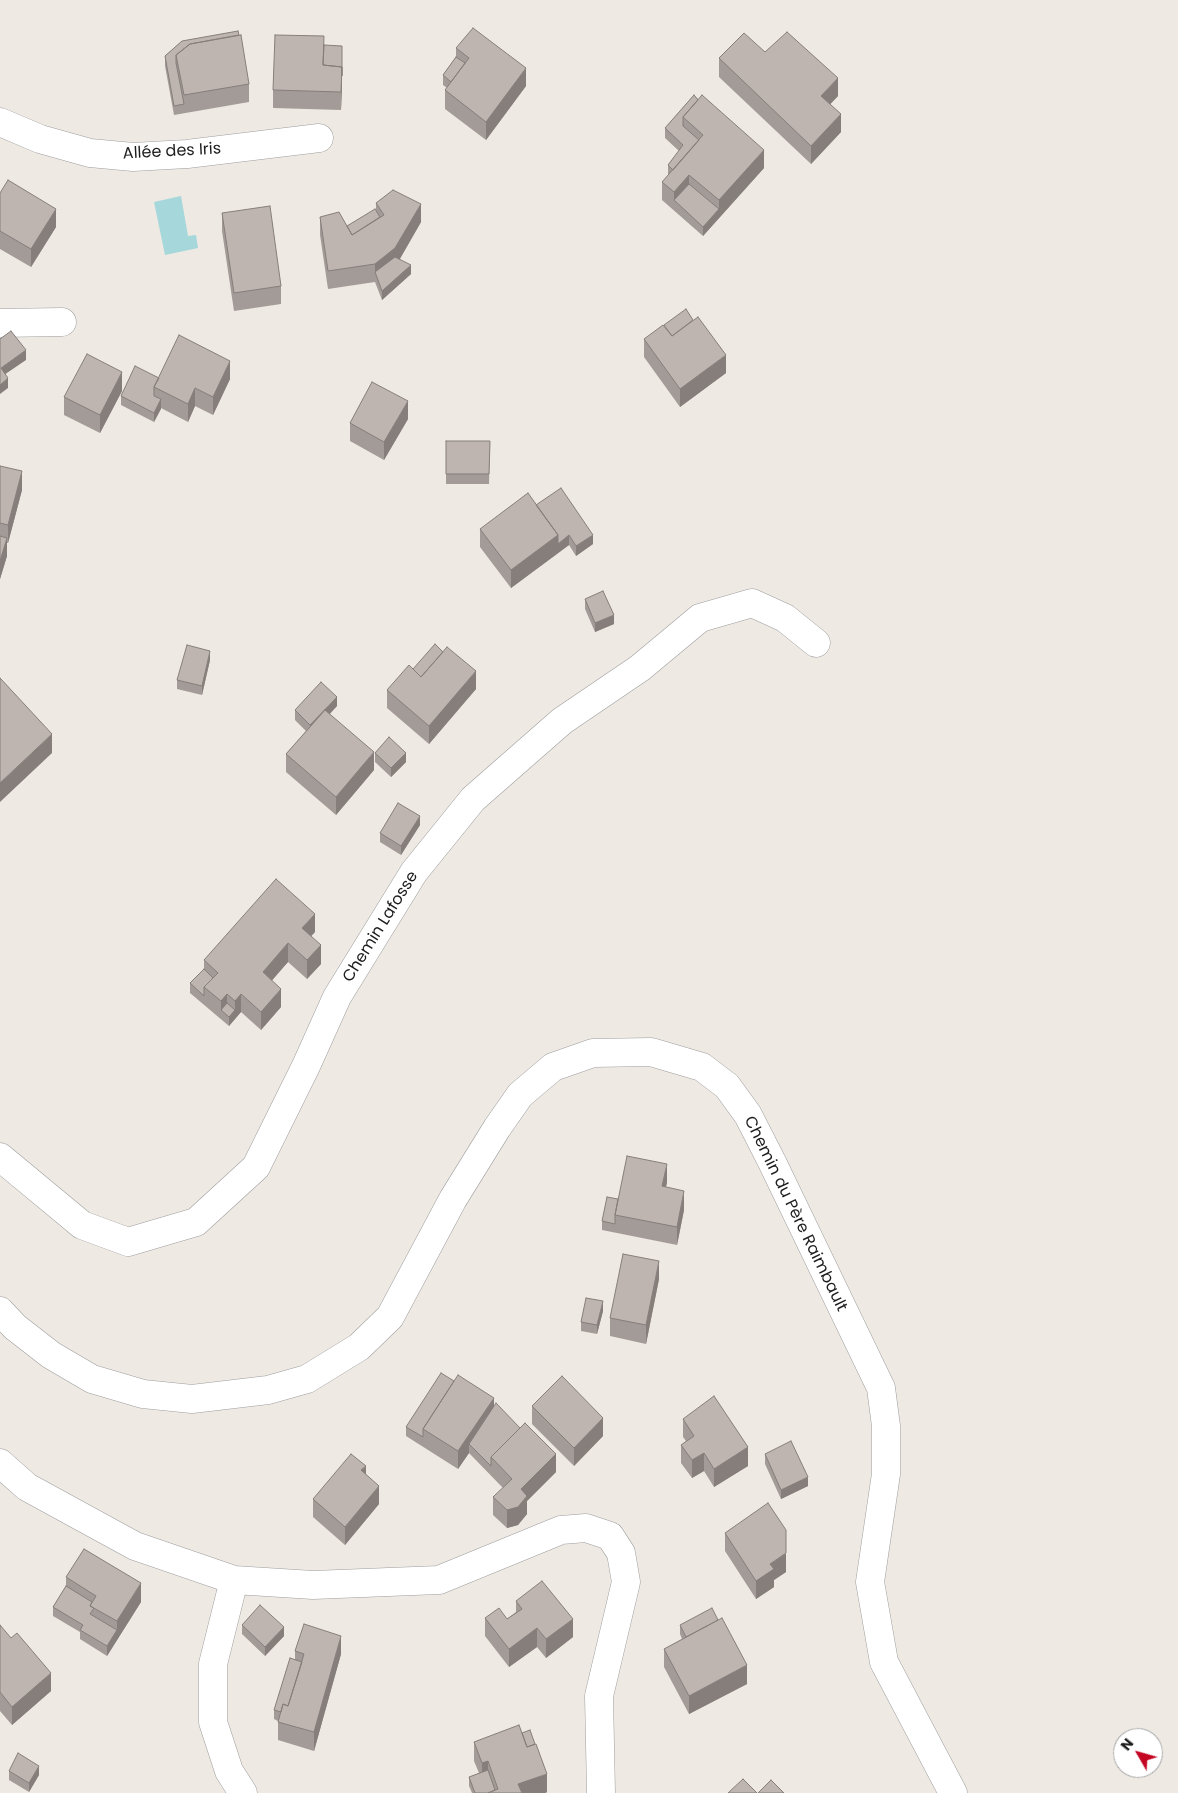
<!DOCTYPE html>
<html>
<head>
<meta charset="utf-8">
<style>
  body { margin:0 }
  #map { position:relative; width:1178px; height:1793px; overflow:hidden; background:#eee9e3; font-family:Poppins,sans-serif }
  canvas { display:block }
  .north { position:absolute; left:1113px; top:1728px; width:50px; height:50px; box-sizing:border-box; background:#fff; border:1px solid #a5a5a5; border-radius:50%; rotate:308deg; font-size:14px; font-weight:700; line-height:20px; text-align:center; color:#1d1d1d }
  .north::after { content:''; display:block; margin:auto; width:18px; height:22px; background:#c40623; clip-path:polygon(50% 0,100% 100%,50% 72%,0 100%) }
</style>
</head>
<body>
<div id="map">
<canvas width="1178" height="1793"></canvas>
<div class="north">N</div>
</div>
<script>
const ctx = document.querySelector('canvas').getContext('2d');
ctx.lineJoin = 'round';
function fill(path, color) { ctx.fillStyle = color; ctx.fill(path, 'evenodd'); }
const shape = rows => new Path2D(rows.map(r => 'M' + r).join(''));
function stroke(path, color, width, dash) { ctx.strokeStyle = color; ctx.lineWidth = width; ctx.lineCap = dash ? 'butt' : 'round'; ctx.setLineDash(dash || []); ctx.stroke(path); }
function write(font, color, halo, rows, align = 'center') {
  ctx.font = font + ' Poppins,sans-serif'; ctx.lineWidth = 5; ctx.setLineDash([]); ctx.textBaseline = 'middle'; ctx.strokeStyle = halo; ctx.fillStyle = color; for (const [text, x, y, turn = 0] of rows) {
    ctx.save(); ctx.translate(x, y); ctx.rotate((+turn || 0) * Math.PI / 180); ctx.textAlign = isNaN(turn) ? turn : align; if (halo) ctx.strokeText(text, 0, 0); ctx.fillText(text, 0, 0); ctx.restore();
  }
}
const water = shape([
  [181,196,188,236,196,235,198,248,165,255,154,202]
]);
const minor = shape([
  [0,122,40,139,90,153,133,157,187,154,319,138],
  [0,323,62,322],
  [0,1157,82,1225,128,1242,196,1222,256,1167,306,1066,337,997,414,872,473,799,562,721,640,668,700,618,752,603,785,618,816,643],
  [0,1463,27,1487,135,1546,234,1580,313,1585,439,1580,561,1530,586,1528,610,1536,621,1553,626,1582,599,1696,601,1793],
  [234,1580,213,1664,213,1722,229,1771,243,1793]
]);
const tertiary = shape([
  [0,1311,15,1327,51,1355,92,1379,143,1394,192,1399,268,1390,307,1379,359,1347,390,1317,453,1199,497,1128,520,1095,553,1067,593,1053,651,1052,702,1067,727,1086,748,1115,772,1162,881,1388,886,1426,886,1474,870,1582,884,1662,953,1793]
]);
const wall = shape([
  [182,41,249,84,249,102,174,115,165,66,165,56],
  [324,45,342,85,341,110,273,108,273,90],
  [456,48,526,86,486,140,445,109,445,90,447,88,443,85,443,75,456,57],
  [765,52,838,96,830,104,841,132,811,164,719,77,719,58],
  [694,95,764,168,703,236,662,200,662,182,669,175,668,174,668,165,679,151,665,138,665,128],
  [0,193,56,227,31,267,0,249],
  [376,203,421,222,400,259,411,274,382,300,375,282,328,289,320,235,320,217,347,226,376,211],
  [222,213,281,286,281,304,234,311,222,231],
  [644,339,726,373,680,407,644,357],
  [159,378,230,379,213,415,195,406,188,422,161,408,154,422,121,405,121,396],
  [122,391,100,433,64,415,64,397],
  [408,419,384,460,350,441,350,423],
  [446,441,490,441,489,484,446,484],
  [0,466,22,490,8,543,7,543,7,556,0,579],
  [536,505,593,544,576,556,569,545,511,588,480,547,480,529],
  [585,599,614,624,595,632,585,609],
  [210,660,202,695,177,689,177,680],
  [413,669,476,689,429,744,387,708,387,690],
  [337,706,330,714,374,770,336,815,286,772,286,754,306,731,295,720,295,710],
  [375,753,406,762,391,777,375,762],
  [420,825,401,855,380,842,380,833],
  [315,932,311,936,321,964,307,979,288,962,271,980,281,1007,261,1030,241,1012,229,1026,190,993,190,983,204,969,204,960],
  [667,1182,666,1187,684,1210,677,1245,602,1230,602,1221,618,1199],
  [659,1279,646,1344,610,1336,610,1318],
  [603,1311,597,1334,581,1331,581,1322],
  [494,1406,556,1472,527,1501,527,1514,518,1525,507,1528,493,1515,493,1497,503,1488,469,1453,458,1469,406,1436,406,1427],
  [532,1406,603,1436,574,1466,532,1424],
  [683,1419,748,1466,714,1487,704,1471,692,1478,681,1463,681,1445,686,1441,683,1437],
  [765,1454,808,1486,781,1499,765,1464],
  [366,1474,379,1504,345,1545,313,1517,313,1499],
  [725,1533,786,1572,774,1580,774,1587,756,1599,725,1551],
  [66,1577,141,1602,107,1656,80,1639,80,1632,53,1616,53,1607,66,1586],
  [516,1601,573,1637,546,1658,537,1647,509,1667,485,1636,485,1618,507,1619,516,1612],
  [0,1625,51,1691,12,1725,0,1711],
  [242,1625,284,1636,265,1656,242,1634],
  [680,1625,747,1684,689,1714,664,1667,664,1649,682,1639,680,1634],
  [295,1651,341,1654,314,1751,278,1740,278,1721,274,1719,274,1710,295,1660],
  [522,1733,547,1792,545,1793,472,1793,469,1786,469,1777,479,1773,474,1761,474,1742],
  [9,1771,39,1775,29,1792,9,1780]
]);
const shadedWall = shape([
  [342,46,342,85,341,110,341,92],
  [526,68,526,86,486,140,486,122],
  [838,78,838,96,821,114,821,96],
  [841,114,841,132,811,164,811,146],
  [764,150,764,168,703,236,703,227,719,209,719,200],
  [689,175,689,193,674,200,674,192],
  [421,204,421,222,395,267,375,272,375,264],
  [56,209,56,227,31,267,31,249],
  [411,265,411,274,382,300,382,291],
  [26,350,26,360,1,377,1,368],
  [726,355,726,373,680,407,680,389],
  [230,361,230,379,213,415,213,397],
  [122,372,122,391,100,433,100,415],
  [8,378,8,388,0,394,0,385],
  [195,388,195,406,188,422,188,404],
  [161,399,161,409,154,422,154,413],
  [408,401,408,419,384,460,384,442],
  [22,471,22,490,8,543,8,525],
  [558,535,569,535,569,545,511,588,511,570],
  [593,535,593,544,576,556,576,546],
  [7,538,7,556,0,579,0,561],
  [614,615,614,624,595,632,595,623],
  [210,651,210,660,202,695,202,686],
  [476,671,476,689,429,744,429,726],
  [337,697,337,706,310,734,310,725],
  [52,734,52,753,0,802,0,783],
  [374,752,374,770,336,815,336,797],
  [406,753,406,762,391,777,391,768],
  [420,816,420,825,401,855,401,846],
  [315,914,315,932,302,946,302,928],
  [288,943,288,962,263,991,263,972],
  [321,945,321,964,307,979,307,960],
  [281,989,281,1007,261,1030,261,1012],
  [227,994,227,1012,221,1010,221,1001],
  [241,994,241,1012,229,1026,229,1017,235,1010,235,1001],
  [667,1164,667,1182,662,1205,662,1186],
  [684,1191,684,1210,677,1245,677,1227],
  [659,1261,659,1279,646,1344,646,1325],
  [603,1301,603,1311,597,1334,597,1325],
  [494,1398,494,1416,469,1444,469,1453,458,1469,458,1451],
  [603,1418,603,1436,574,1466,574,1448],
  [748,1447,748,1466,714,1487,714,1469],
  [704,1453,704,1471,692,1478,692,1460],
  [556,1454,556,1472,527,1501,527,1514,518,1525,507,1528,507,1510,521,1489],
  [366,1466,366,1484,361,1470],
  [808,1477,808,1486,781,1499,781,1490],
  [379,1486,379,1504,345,1545,345,1527],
  [786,1553,786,1572,774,1580,774,1587,756,1599,756,1581,770,1564],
  [141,1583,141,1602,107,1656,107,1646,117,1630,117,1621],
  [573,1619,573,1637,546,1658,546,1639],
  [284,1627,284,1636,265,1656,265,1647],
  [537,1628,537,1647,509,1667,509,1649],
  [341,1636,341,1654,314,1751,314,1732],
  [747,1665,747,1684,689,1714,689,1696],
  [51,1673,51,1691,12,1725,12,1707],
  [488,1761,488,1780,482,1781,482,1763],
  [39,1766,39,1775,29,1792,29,1783],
  [547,1774,547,1792,545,1793,518,1793,518,1784]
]);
const building = shape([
  [473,28,526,68,486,122,445,90,469,58,456,48,473,28],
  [238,31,239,35,190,44,176,55,176,63,184,104,174,106,165,56,182,41,238,31],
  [787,32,838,78,821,96,841,114,811,146,719,58,744,33,765,52,787,32],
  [241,35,249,84,184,95,176,55,190,44,241,35],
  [275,35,324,36,323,65,342,67,341,92,273,90,275,35],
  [324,45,342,46,342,76,342,67,323,65,324,45],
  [456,57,465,63,451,82,443,75,456,57],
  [694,95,698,100,683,117,683,126,699,140,673,170,668,165,683,145,665,128,694,95],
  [702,95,764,150,719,200,689,175,674,192,662,182,703,135,683,117,702,95],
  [8,180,56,209,31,249,0,231,0,193,8,180],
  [689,184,719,209,703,227,674,200,689,184],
  [393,190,421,204,395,248,375,264,328,271,320,217,339,212,352,235,384,215,376,203,393,190],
  [270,206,281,286,234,293,222,213,270,206],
  [375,209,380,217,352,235,347,226,375,209],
  [395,257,411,265,382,291,375,272,395,257],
  [686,309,693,320,672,336,664,325,686,309],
  [698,317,726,355,680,389,644,339,663,325,672,336,698,317],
  [11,331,26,350,1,368,8,378,0,385,0,339,11,331],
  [179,335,230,361,213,397,195,388,188,404,154,387,179,335],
  [87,354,122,372,100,415,64,397,87,354],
  [135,366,159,378,154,387,154,396,161,399,154,413,121,396,135,366],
  [372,382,408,401,384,442,350,423,372,382],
  [446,441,490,441,489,474,446,474,446,441],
  [0,466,22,471,8,525,0,523,0,466],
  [561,488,593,535,576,546,569,535,558,544,558,535,536,505,561,488],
  [528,493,558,535,511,570,480,529,528,493],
  [0,536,7,538,0,561,0,536],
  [603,591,614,615,595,623,585,599,603,591],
  [435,644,443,652,421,677,413,669,435,644],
  [187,645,210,651,202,686,177,680,187,645],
  [447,647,476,671,429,726,387,690,409,665,421,677,447,647],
  [0,678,52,734,0,783,0,678],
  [321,682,337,697,310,725,295,710,321,682],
  [325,710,374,752,336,797,286,754,325,710],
  [389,737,406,753,391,768,375,753,389,737],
  [398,803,420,816,401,846,380,833,398,803],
  [276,879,315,914,302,928,321,945,307,960,288,943,263,972,281,989,261,1012,241,994,235,1001,227,994,221,1001,204,987,218,973,204,960,276,879],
  [204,969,213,978,204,987,204,996,190,983,204,969],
  [227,1003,235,1010,229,1017,221,1010,227,1003],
  [627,1156,667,1164,662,1186,684,1191,677,1227,615,1215,627,1156],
  [607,1197,618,1199,615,1215,615,1224,602,1221,607,1197],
  [623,1254,659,1261,646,1325,610,1318,623,1254],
  [586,1298,603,1301,597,1325,581,1322,586,1298],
  [441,1373,454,1381,423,1429,423,1437,406,1427,441,1373],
  [458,1375,494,1398,458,1451,423,1429,458,1375],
  [562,1376,603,1418,574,1448,532,1406,562,1376],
  [714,1396,748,1447,714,1469,704,1453,692,1460,681,1445,694,1436,683,1419,714,1396],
  [496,1403,520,1428,491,1457,491,1466,469,1444,496,1403],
  [525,1423,556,1454,521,1489,527,1496,518,1507,507,1510,493,1497,512,1479,491,1457,525,1423],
  [791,1441,808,1477,781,1490,765,1454,791,1441],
  [351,1454,366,1466,361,1470,379,1486,345,1527,313,1499,351,1454],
  [768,1503,786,1530,786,1553,770,1564,774,1569,756,1581,725,1533,768,1503],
  [84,1549,141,1583,117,1621,90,1606,96,1596,66,1577,84,1549],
  [542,1581,573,1619,546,1639,537,1628,509,1649,485,1618,499,1608,507,1619,522,1609,516,1601,542,1581],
  [66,1586,92,1602,90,1606,94,1608,90,1614,117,1630,107,1646,80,1630,83,1625,53,1607,66,1586],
  [260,1605,284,1627,265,1647,242,1625,260,1605],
  [712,1608,718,1620,686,1637,680,1625,712,1608],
  [722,1618,747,1665,689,1696,664,1649,722,1618],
  [304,1624,341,1636,314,1732,278,1722,283,1704,288,1706,304,1654,295,1651,304,1624],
  [0,1625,11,1638,17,1633,51,1673,12,1707,0,1692,0,1625],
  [290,1658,302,1662,288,1706,283,1704,281,1712,274,1710,290,1658],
  [519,1725,527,1747,536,1744,547,1774,518,1784,522,1793,488,1793,498,1789,488,1761,482,1763,474,1742,519,1725],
  [530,1730,535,1744,527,1747,522,1733,530,1730],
  [18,1753,39,1766,29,1783,9,1771,18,1753],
  [488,1770,495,1790,488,1793,475,1793,469,1777,488,1770],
  [743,1779,757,1793,728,1793,743,1779],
  [771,1780,784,1793,758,1793,771,1780]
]);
const streetNames = [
  ["Allée des Iris",172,152,-3],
  ["Chemin Lafosse",381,927,-58],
  ["Chemin du Père Raimbault",795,1214,64]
];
fill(water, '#a5d7db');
stroke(minor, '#9e9e9e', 29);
stroke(tertiary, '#9e9e9e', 29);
stroke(minor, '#fff', 28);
stroke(tertiary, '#fff', 28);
fill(wall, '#a39b97');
fill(shadedWall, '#857e7b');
fill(building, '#beb4b0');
stroke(building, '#857e7b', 1);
write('16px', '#1d1d1d', '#fff', streetNames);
</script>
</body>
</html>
